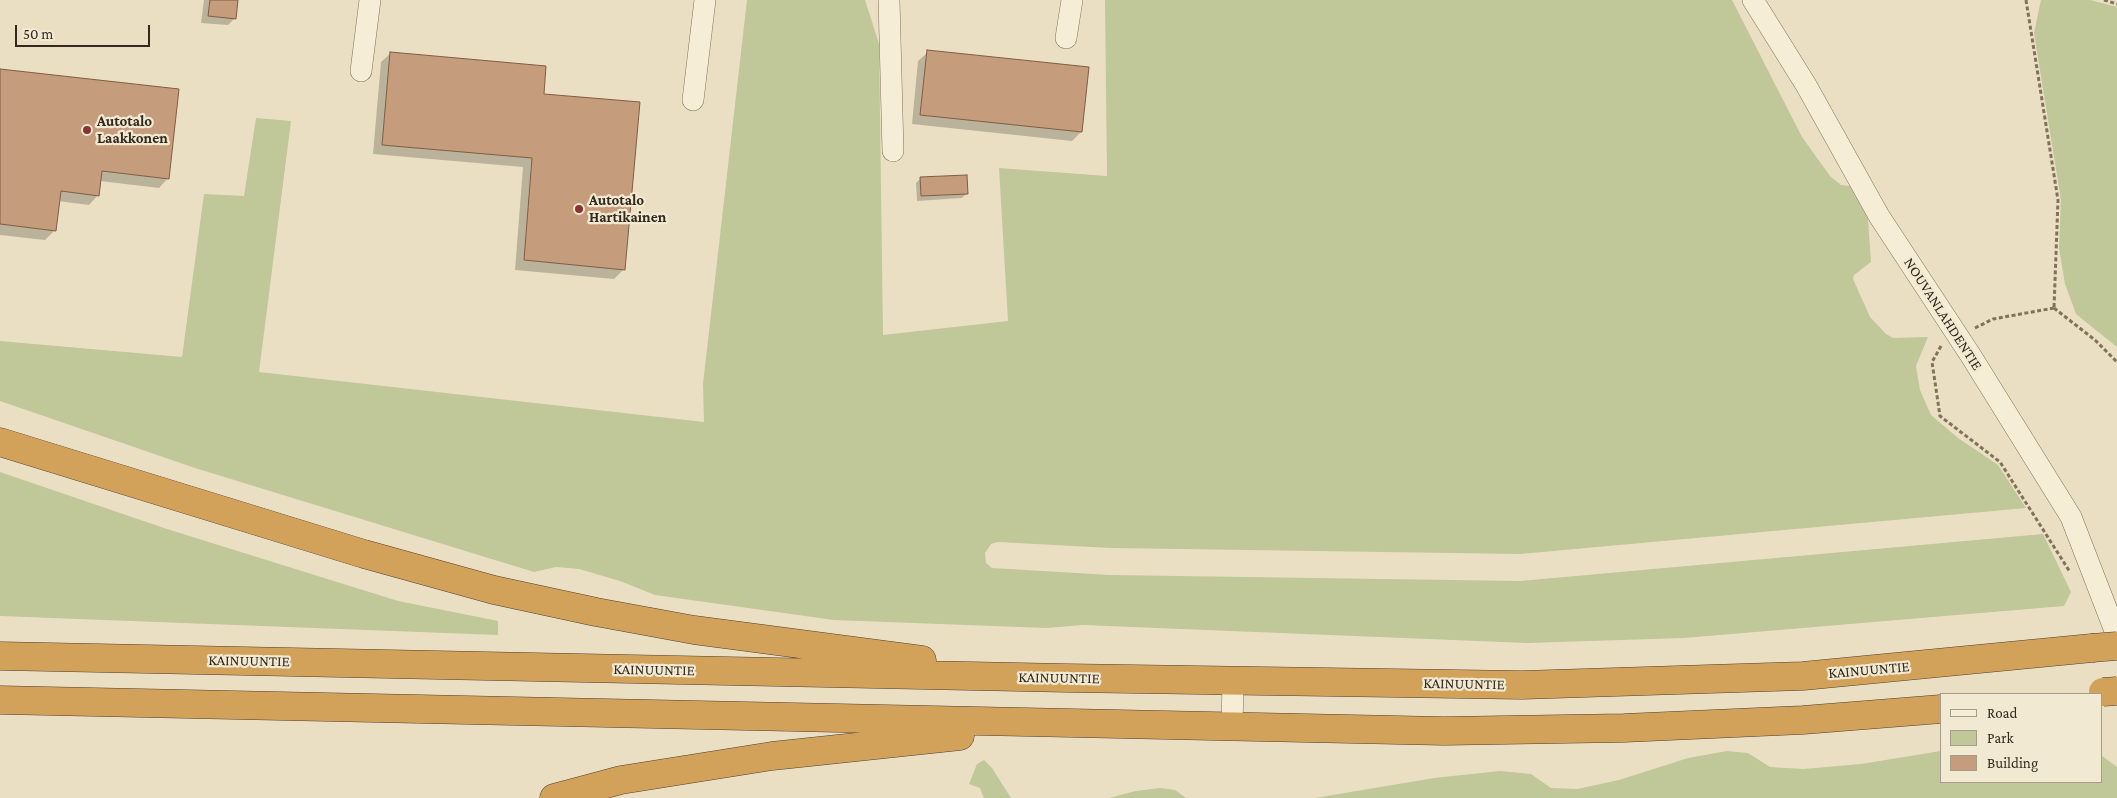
<!DOCTYPE html>
<html>
<head>
<meta charset="utf-8">
<style>
  body { margin:0 }
  #map { position:relative; width:2117px; height:798px; overflow:hidden; background:#eadfc3; font-family:"Crimson Pro",serif }
  canvas { display:block }
  .legend { position:absolute; left:1940px; top:693px; width:162px; height:90px; box-sizing:border-box; background:#f2e9d2; border:1px solid #a69c8a; margin:0; padding:6px 9px; list-style:none; font-size:15px; color:#33291e }
  .legend li { display:flex; align-items:center; gap:10px; height:25px }
  .legend b { width:25px; border:1px solid #a69c8a }
  .scale { position:absolute; left:15px; top:25px; width:135px; height:22px; box-sizing:border-box; border:2px solid #33291e; border-top:0; padding-left:6px; font-size:15px; line-height:18px; white-space:nowrap; color:#33291e; -webkit-text-stroke:4px #f2e9d2; paint-order:stroke }
</style>
</head>
<body>
<div id="map">
<canvas width="2117" height="798"></canvas>
<ul class="legend">
<li><b style="height:6px;background:#f5edd5"></b>Road</li>
<li><b style="height:14px;background:#c0c798"></b>Park</li>
<li><b style="height:14px;background:#c59c7c"></b>Building</li>
</ul>
<div class="scale">50 m</div>
</div>
<script>
const ctx = document.querySelector('canvas').getContext('2d');
ctx.lineJoin = 'round';
function fill(path, color) { ctx.fillStyle = color; ctx.fill(path, 'evenodd'); }
const shape = rows => new Path2D(rows.map(r => 'M' + r).join(''));
function stroke(path, color, width, dash) { ctx.strokeStyle = color; ctx.lineWidth = width; ctx.lineCap = dash ? 'butt' : 'round'; ctx.setLineDash(dash || []); ctx.stroke(path); }
function write(font, color, halo, rows, align = 'center') {
  ctx.font = font + ' "Crimson Pro",serif'; ctx.lineWidth = 4.5; ctx.setLineDash([]); ctx.textBaseline = 'middle'; ctx.strokeStyle = halo; ctx.fillStyle = color; for (const [text, x, y, turn = 0] of rows) {
    ctx.save(); ctx.translate(x, y); ctx.rotate((+turn || 0) * Math.PI / 180); ctx.textAlign = isNaN(turn) ? turn : align; if (halo) ctx.strokeText(text, 0, 0); ctx.fillText(text, 0, 0); ctx.restore();
  }
}
const green = shape([
  [747,0,865,0,879,44,883,335,1008,321,999,168,1107,176,1105,0,1732,0,1802,137,1830,176,1841,185,1850,186,1868,219,1871,262,1854,275,1853,279,1870,317,1886,334,1893,338,1928,337,1916,366,1920,390,1931,415,1958,438,1998,465,2026,508,1520,554,1111,548,998,542,991,544,985,553,986,563,992,568,1110,575,1520,581,2043,534,2071,592,2064,606,1684,638,1527,643,1083,625,1046,628,834,620,655,595,620,581,579,569,556,567,534,572,195,468,0,401,0,341,182,357,204,194,244,196,256,118,291,121,259,372,704,422,703,384],
  [2041,0,2090,0,2117,7,2117,347,2076,314,2065,284,2059,248,2061,200,2034,33],
  [0,472,167,529,398,601,498,621,498,635,0,616],
  [1727,751,1748,753,1770,767,1803,769,1861,764,1941,751,1941,782,2101,782,2101,755,2117,767,2117,798,1315,798,1434,778,1500,771,1531,774,1551,788,1577,789,1619,780,1688,758],
  [984,760,992,768,1011,798,984,798,980,788,969,784,977,764],
  [1160,788,1175,790,1186,798,1109,798,1136,791]
]);
const shadow = shape([
  [204,0,237,0,235,18,228,25,201,23],
  [928,52,1081,132,1072,141,912,124,918,61],
  [391,53,543,95,624,269,614,279,515,270,523,167,373,154,381,62],
  [0,70,168,178,159,188,100,181,98,195,89,205,58,201,55,230,45,240,0,235],
  [921,178,966,194,962,198,917,201,916,183]
]);
const building = shape([
  [210,0,238,0,236,19,208,16,210,0],
  [927,50,1089,67,1082,132,920,115,927,50],
  [390,52,546,66,544,94,640,102,625,270,524,260,532,158,382,145,390,52],
  [0,69,179,89,169,179,102,171,99,196,61,191,56,231,0,224,0,69],
  [967,175,968,194,921,196,920,177,967,175]
]);
const path = shape([
  [2026,0,2058,200,2054,308],
  [2104,0,2117,4],
  [2054,308,2095,340,2117,362],
  [1975,328,1993,319,2054,308],
  [1941,346,1932,362,1940,416,2000,462,2070,572]
]);
const minor = shape([
  [889,0,893,151],
  [1753,0,1806,85,1879,216,1971,356,2071,517,2117,636],
  [1066,38,1072,0],
  [361,71,370,0],
  [693,100,705,0],
  [1232,727,1233,681]
]);
const highway = shape([
  [0,442,364,554,494,590,596,612,694,630,922,660],
  [0,656,1067,678,1522,685,1803,676,2092,648],
  [0,700,1444,731,1624,728,1803,720,1941,709],
  [554,798,621,780,772,756,960,736]
]);
const highwayBridge = shape([
  [2092,648,2117,646],
  [2103,692,2117,691]
]);
const markers = [
  [87,130,5,"#8c3231"],
  [579,209,5,"#8c3231"]
];
const poiNames = [
  ["Autotalo",97,121],
  ["Laakkonen",97,138],
  ["Autotalo",589,200],
  ["Hartikainen",589,217]
];
const streetNames = [
  ["NOUVANLAHDENTIE",1943,314,57],
  ["KAINUUNTIE",249,661,1],
  ["KAINUUNTIE",654,670,1],
  ["KAINUUNTIE",1869,670,-5],
  ["KAINUUNTIE",1059,678,1],
  ["KAINUUNTIE",1464,684,1]
];
fill(green, '#c0c798');
fill(shadow, '#0003');
fill(building, '#c59c7c');
stroke(building, '#7f5d43', 1);
stroke(minor, '#82715b', 22);
stroke(highway, '#503f2f', 29);
stroke(path, '#82715b', 3, [4, 2.5]);
stroke(minor, '#f5edd5', 21);
stroke(highway, '#d2a15a', 28);
stroke(highwayBridge, '#503f2f', 29, []);
stroke(highwayBridge, '#d2a15a', 28);
for (const [x, y, r, color] of markers) { const dot = new Path2D(); dot.arc(x, y, r, 0, 2 * Math.PI); ctx.fillStyle = color; ctx.fill(dot); stroke(dot, '#f2e9d2', 2); }
write('bold 15px', '#33291e', '#f2e9d2', poiNames, 'left');
write('15px', '#33291e', '#f2e9d2', streetNames);
</script>
</body>
</html>
